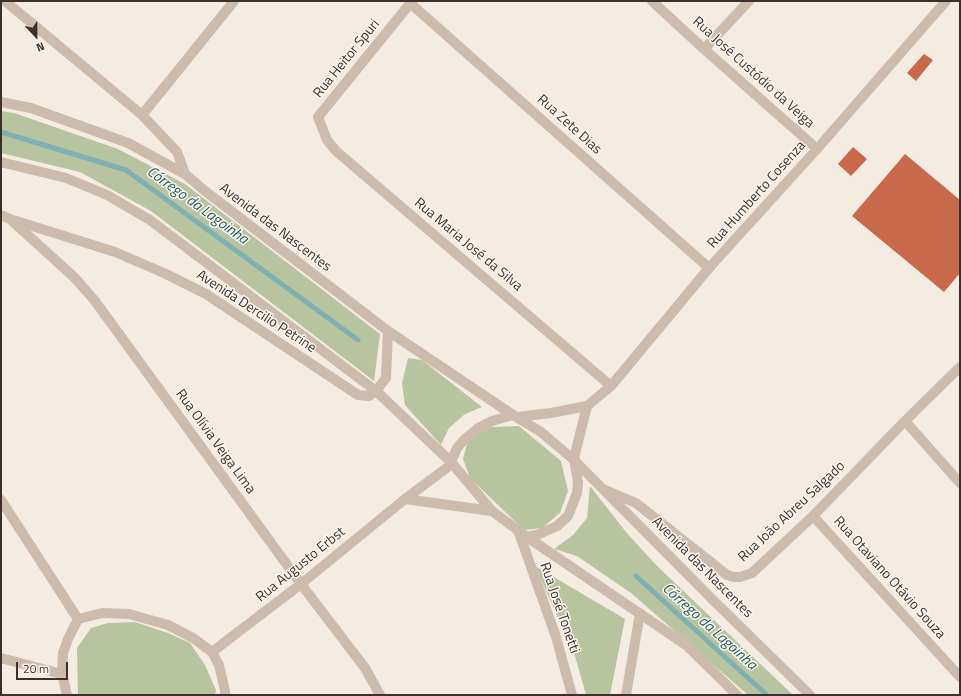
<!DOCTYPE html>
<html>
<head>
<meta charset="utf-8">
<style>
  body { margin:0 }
  #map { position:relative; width:961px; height:696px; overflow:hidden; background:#f4ebe1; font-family:"Titillium Web",sans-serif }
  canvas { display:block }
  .frame { position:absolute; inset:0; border:2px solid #3b302b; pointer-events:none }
  .north { position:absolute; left:16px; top:16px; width:40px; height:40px; -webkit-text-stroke:3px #fbf5ee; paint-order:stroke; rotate:158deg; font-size:11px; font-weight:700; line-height:16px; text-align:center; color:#3b302b }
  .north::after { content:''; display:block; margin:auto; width:14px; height:18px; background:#3b302b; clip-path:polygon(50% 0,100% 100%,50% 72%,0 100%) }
  .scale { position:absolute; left:16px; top:662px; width:52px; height:18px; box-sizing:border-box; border:2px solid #3b302b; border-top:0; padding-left:5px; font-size:12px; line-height:14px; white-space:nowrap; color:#3b302b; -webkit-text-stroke:3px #fbf5ee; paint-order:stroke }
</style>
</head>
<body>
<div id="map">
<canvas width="961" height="696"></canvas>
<div class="frame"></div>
<div class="north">N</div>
<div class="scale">20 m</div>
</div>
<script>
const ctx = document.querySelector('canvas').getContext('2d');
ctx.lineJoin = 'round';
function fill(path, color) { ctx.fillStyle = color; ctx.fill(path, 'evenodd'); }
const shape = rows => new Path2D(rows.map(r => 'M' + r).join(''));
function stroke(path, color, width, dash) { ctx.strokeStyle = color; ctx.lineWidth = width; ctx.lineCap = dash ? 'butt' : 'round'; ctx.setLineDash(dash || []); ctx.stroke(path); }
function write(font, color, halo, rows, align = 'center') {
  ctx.font = font + ' "Titillium Web",sans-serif'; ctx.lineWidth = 3; ctx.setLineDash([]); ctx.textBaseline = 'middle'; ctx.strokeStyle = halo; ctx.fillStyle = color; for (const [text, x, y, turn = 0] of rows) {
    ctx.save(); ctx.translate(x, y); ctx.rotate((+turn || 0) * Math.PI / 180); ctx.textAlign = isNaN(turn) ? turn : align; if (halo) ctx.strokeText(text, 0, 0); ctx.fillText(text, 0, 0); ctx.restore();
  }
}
const green = shape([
  [1,111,14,113,118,149,185,184,380,334,374,381,151,211,80,172,1,153],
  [408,358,422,360,482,407,465,414,449,428,441,445,405,405,402,383],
  [519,426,561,461,568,491,560,513,542,528,524,530,470,478,463,459,467,444,477,433,492,427],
  [590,486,626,532,657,566,793,695,748,695,631,593,577,556,554,549,573,535,587,518],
  [535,566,625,619,610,695,586,695,575,656],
  [135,622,168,633,190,643,205,665,216,690,215,695,78,695,77,648,91,628,108,623]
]);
const stream = shape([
  [1,132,126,170,358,340],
  [636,576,767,695]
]);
const building = shape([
  [924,54,933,60,916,81,907,73],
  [853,147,867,159,851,176,838,164],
  [905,154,960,200,960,273,944,292,852,216]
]);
const minor = shape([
  [5,1,142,115,177,152,185,174],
  [412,1,318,117,327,140,336,151,611,386],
  [652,1,704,49,817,149],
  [410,3,709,268],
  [704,49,749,1],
  [1,102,31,108,128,143,185,174,205,191,388,331,513,415],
  [142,115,234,1],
  [1,162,66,178,107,195,150,220,376,391,451,462],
  [1,215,10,219,115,252,164,273,206,294,358,395,369,396,376,391,386,378,388,331],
  [10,219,75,278,95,301,301,584,365,668,380,695],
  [905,421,960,483],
  [605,490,636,503,727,575,734,577,740,577,752,573,813,516,905,421,960,367],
  [405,499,492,511],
  [1,500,78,619],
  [813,516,960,677],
  [518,530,556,637,572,695],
  [78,619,102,613,129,614,168,625,193,638,212,652,219,665,225,691,225,695],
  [212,652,301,584,405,499,452,464],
  [1,658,62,674],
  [67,695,62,674,63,653,68,639,78,619],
  [626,695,640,613]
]);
const tertiary = shape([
  [513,415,541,432,574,460,578,482,577,493,568,516,557,526,537,535,527,537,492,511,451,462,457,448,464,440,477,429,492,421,513,415],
  [517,417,551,413,587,406,611,386,709,268,817,149,946,1],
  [574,458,587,406],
  [574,460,715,602,810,695],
  [527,537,686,645,737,695]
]);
const streetNames = [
  ["Rua Heitor Spuri",347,59,-51],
  ["Rua José Custódio da Veiga",753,73,42],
  ["Rua Zete Dias",569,125,42],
  ["Rua Humberto Cosenza",757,195,-48],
  ["Avenida das Nascentes",275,228,37],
  ["Rua Maria José da Silva",468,245,40],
  ["Avenida Dercilio Petrine",256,312,33],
  ["Rua Olívia Veiga Lima",215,442,54],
  ["Rua João Abreu Salgado",792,512,-43],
  ["Rua Augusto Erbst",301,565,-39],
  ["Avenida das Nascentes",702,568,45],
  ["Rua Otaviano Otávio Souza",889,578,48],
  ["Rua José Tonetti",559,608,71]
];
const waterNames = [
  ["Córrego da Lagoinha",197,206,36],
  ["Córrego da Lagoinha",709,627,42]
];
fill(green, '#b8c4a0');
stroke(stream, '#7fb0b2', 5);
fill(building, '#c8694b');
stroke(minor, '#cdbbac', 10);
stroke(tertiary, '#cdbbac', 10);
write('14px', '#3b302b', '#fbf5ee', streetNames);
write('italic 15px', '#1f5a5e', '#fbf5ee', waterNames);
</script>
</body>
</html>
